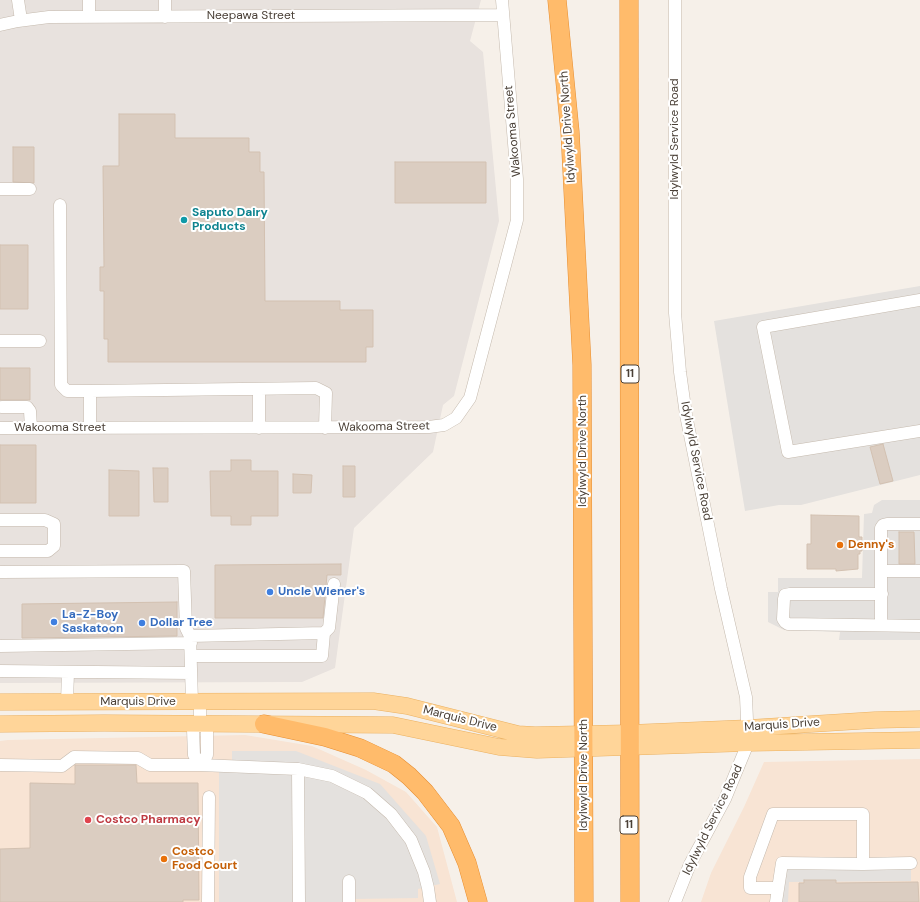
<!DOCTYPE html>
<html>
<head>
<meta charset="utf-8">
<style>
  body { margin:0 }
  canvas { display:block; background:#f6f0e9 }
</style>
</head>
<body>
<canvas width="920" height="902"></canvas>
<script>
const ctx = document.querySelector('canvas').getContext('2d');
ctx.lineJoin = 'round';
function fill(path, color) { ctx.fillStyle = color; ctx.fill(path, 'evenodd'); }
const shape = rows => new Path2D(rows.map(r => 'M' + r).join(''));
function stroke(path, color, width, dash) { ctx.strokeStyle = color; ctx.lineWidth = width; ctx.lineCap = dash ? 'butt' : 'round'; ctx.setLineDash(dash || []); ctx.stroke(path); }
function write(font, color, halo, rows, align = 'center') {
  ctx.font = font + ' "DM Sans",sans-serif'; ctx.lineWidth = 4; ctx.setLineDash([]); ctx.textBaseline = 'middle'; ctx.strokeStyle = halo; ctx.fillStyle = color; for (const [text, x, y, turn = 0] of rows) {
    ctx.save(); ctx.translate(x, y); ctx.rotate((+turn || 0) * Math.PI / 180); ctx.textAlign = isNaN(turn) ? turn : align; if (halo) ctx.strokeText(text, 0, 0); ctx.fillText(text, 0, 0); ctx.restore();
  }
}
const commercial = shape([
  [245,735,312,746,366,770,406,792,437,827,457,902,0,902,0,741,8,740],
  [920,759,920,902,701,902,711,873,744,807,764,762]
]);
const industrial = shape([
  [0,0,481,0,470,41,483,52,499,221,454,396,443,405,433,452,354,528,335,668,302,682,0,683]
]);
const parking = shape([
  [920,286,920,475,801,505,779,505,745,511,714,321],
  [882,500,920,500,920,640,839,640,840,632,784,630,768,622,768,592,778,592,778,578,862,578,864,514,872,513,874,505],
  [232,751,296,751,380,784,426,836,440,884,418,889,418,898,353,899,352,902,219,902,219,760,232,761],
  [782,863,911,863,911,881,789,882,788,902,776,902]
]);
const building = shape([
  [119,114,175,114,175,138,249,138,249,152,260,152,260,172,264,172,265,301,340,301,340,310,373,310,373,347,366,347,366,362,108,362,108,339,104,339,104,291,100,291,100,267,104,267,103,166,119,166,119,114],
  [13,147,34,147,34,183,13,182,13,147],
  [395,162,486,162,486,203,395,203,395,162],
  [0,245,28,245,28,309,0,309,0,245],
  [0,368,30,368,30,400,0,400,0,368],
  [883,444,893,481,880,484,870,447,883,444],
  [0,445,36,445,36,503,0,503,0,445],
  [231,460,251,460,251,471,278,471,278,516,251,516,251,525,231,525,231,516,211,516,210,471,231,471,231,460],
  [343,466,355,466,355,497,343,497,343,466],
  [153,468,168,468,168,502,154,502,153,468],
  [109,470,139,471,139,516,109,516,109,470],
  [293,474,312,475,311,493,293,493,293,474],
  [811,515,859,516,859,537,862,537,862,551,860,551,860,554,858,554,858,569,836,571,836,569,807,569,807,544,811,544,811,515],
  [899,532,914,532,915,564,899,564,899,532],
  [341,564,341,575,327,575,323,618,215,618,215,565,341,564],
  [177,602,177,636,22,638,22,604,177,602],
  [75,765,136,765,137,783,198,783,199,900,183,900,183,902,0,902,0,849,30,848,30,783,75,784,75,765],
  [804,880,836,880,836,883,918,882,919,902,799,902,799,883,804,883,804,880]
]);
const minor = shape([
  [18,0,21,20],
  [89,0,89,17],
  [675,0,675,313,680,372,686,415,721,589,746,697,748,743,725,799,690,864,675,902],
  [165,17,165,0],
  [0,25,18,21,49,17,503,15],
  [0,189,30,189],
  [60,205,61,385,67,391,90,391],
  [920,300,763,327,788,452,920,431],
  [0,341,40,341],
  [259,389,259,428],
  [2,407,27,407,30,411,31,428],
  [0,428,429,427,444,425,456,418,470,398,517,220,517,179,502,0],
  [90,428,90,391,316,388,326,393,325,428],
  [0,520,45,520,54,524,54,546,48,551,0,551],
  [882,571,920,571],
  [0,572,184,571,186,628,190,636,192,702],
  [882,594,790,594,785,595,784,599,783,619,785,622,788,624,920,626],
  [881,625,881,528,883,525,887,524,920,524],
  [324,633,329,628,334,584],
  [190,636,324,633,322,656,191,656],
  [0,646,191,643],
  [0,671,191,673],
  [67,702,68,672],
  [200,702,200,724,207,730,207,755,200,765],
  [200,724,193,730,194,755,200,765],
  [0,765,62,766,74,757,138,758,150,765,200,765,298,769,332,776,367,793,391,814,411,840,424,872,428,888,430,902],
  [298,769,299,902],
  [778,888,750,888,750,877,773,814,863,814,863,864],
  [208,902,209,797],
  [349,902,349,881],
  [776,902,782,863,863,864,911,863]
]);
const major = shape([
  [0,702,373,701,407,706,518,734,535,735,629,733,748,728,875,720,920,719],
  [0,724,104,723,393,725,499,747,537,750,748,743,920,740]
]);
const highway = shape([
  [557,0,570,132,582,365,584,902],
  [629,0,630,902],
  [264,724,325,737,360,748,394,764,409,776,425,792,451,826,467,863,478,902]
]);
const markers = [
  [184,220,4,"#0f9aa8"],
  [840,545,4,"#e8710a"],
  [270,592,4,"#3f7fe0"],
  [54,622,4,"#3f7fe0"],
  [142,623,4,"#3f7fe0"],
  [88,820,4,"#e0444e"],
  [164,859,4,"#e8710a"]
];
const shields = [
  [630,374,18],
  [629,825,18]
];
const shieldNames = [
  ["11",630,374],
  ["11",629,825]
];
const streetNames = [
  ["Neepawa Street",251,16],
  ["Idylwyld Drive North",568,127,-94],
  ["Wakooma Street",513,131,-95],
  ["Idylwyld Service Road",675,139,-90],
  ["Wakooma Street",384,427,-1],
  ["Wakooma Street",60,428],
  ["Idylwyld Drive North",583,451,-90],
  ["Idylwyld Service Road",696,461,79],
  ["Marquis Drive",138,702],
  ["Marquis Drive",460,719,14],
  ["Marquis Drive",782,725,-4],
  ["Idylwyld Drive North",584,775,-90],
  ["Idylwyld Service Road",713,820,-64]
];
const cultureNames = [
  ["Saputo Dairy",192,213],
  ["Products",192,227]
];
const foodNames = [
  ["Denny's",848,545],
  ["Costco",172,852],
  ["Food Court",172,866]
];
const shopNames = [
  ["Uncle Wiener's",278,592],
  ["La-Z-Boy",62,615],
  ["Saskatoon",62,629],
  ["Dollar Tree",150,623]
];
const healthNames = [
  ["Costco Pharmacy",96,820]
];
fill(commercial, '#f8e4d4');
fill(industrial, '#e8e2de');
fill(parking, '#e4e1de');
fill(building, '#dbcdc1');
stroke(building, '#d3c1b1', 1);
stroke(minor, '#c5baae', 13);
stroke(major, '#ebb161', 17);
stroke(highway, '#e78e31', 19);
stroke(minor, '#fff', 12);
stroke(major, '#ffd599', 16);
stroke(highway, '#ffbb6b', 18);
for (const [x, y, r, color] of markers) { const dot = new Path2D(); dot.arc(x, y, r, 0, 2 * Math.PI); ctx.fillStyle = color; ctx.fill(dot); stroke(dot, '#fff', 1.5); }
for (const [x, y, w] of shields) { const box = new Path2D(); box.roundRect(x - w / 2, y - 9, w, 18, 3); ctx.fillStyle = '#fff'; ctx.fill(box); stroke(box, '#4a4037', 1); }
write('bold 11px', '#4a4037', null, shieldNames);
write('12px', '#4a4037', '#fff', streetNames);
write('bold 12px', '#0d838f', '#fff', cultureNames, 'left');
write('bold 12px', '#c56008', '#fff', foodNames, 'left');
write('bold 12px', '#366cbe', '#fff', shopNames, 'left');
write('bold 12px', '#be3a42', '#fff', healthNames, 'left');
</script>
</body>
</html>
